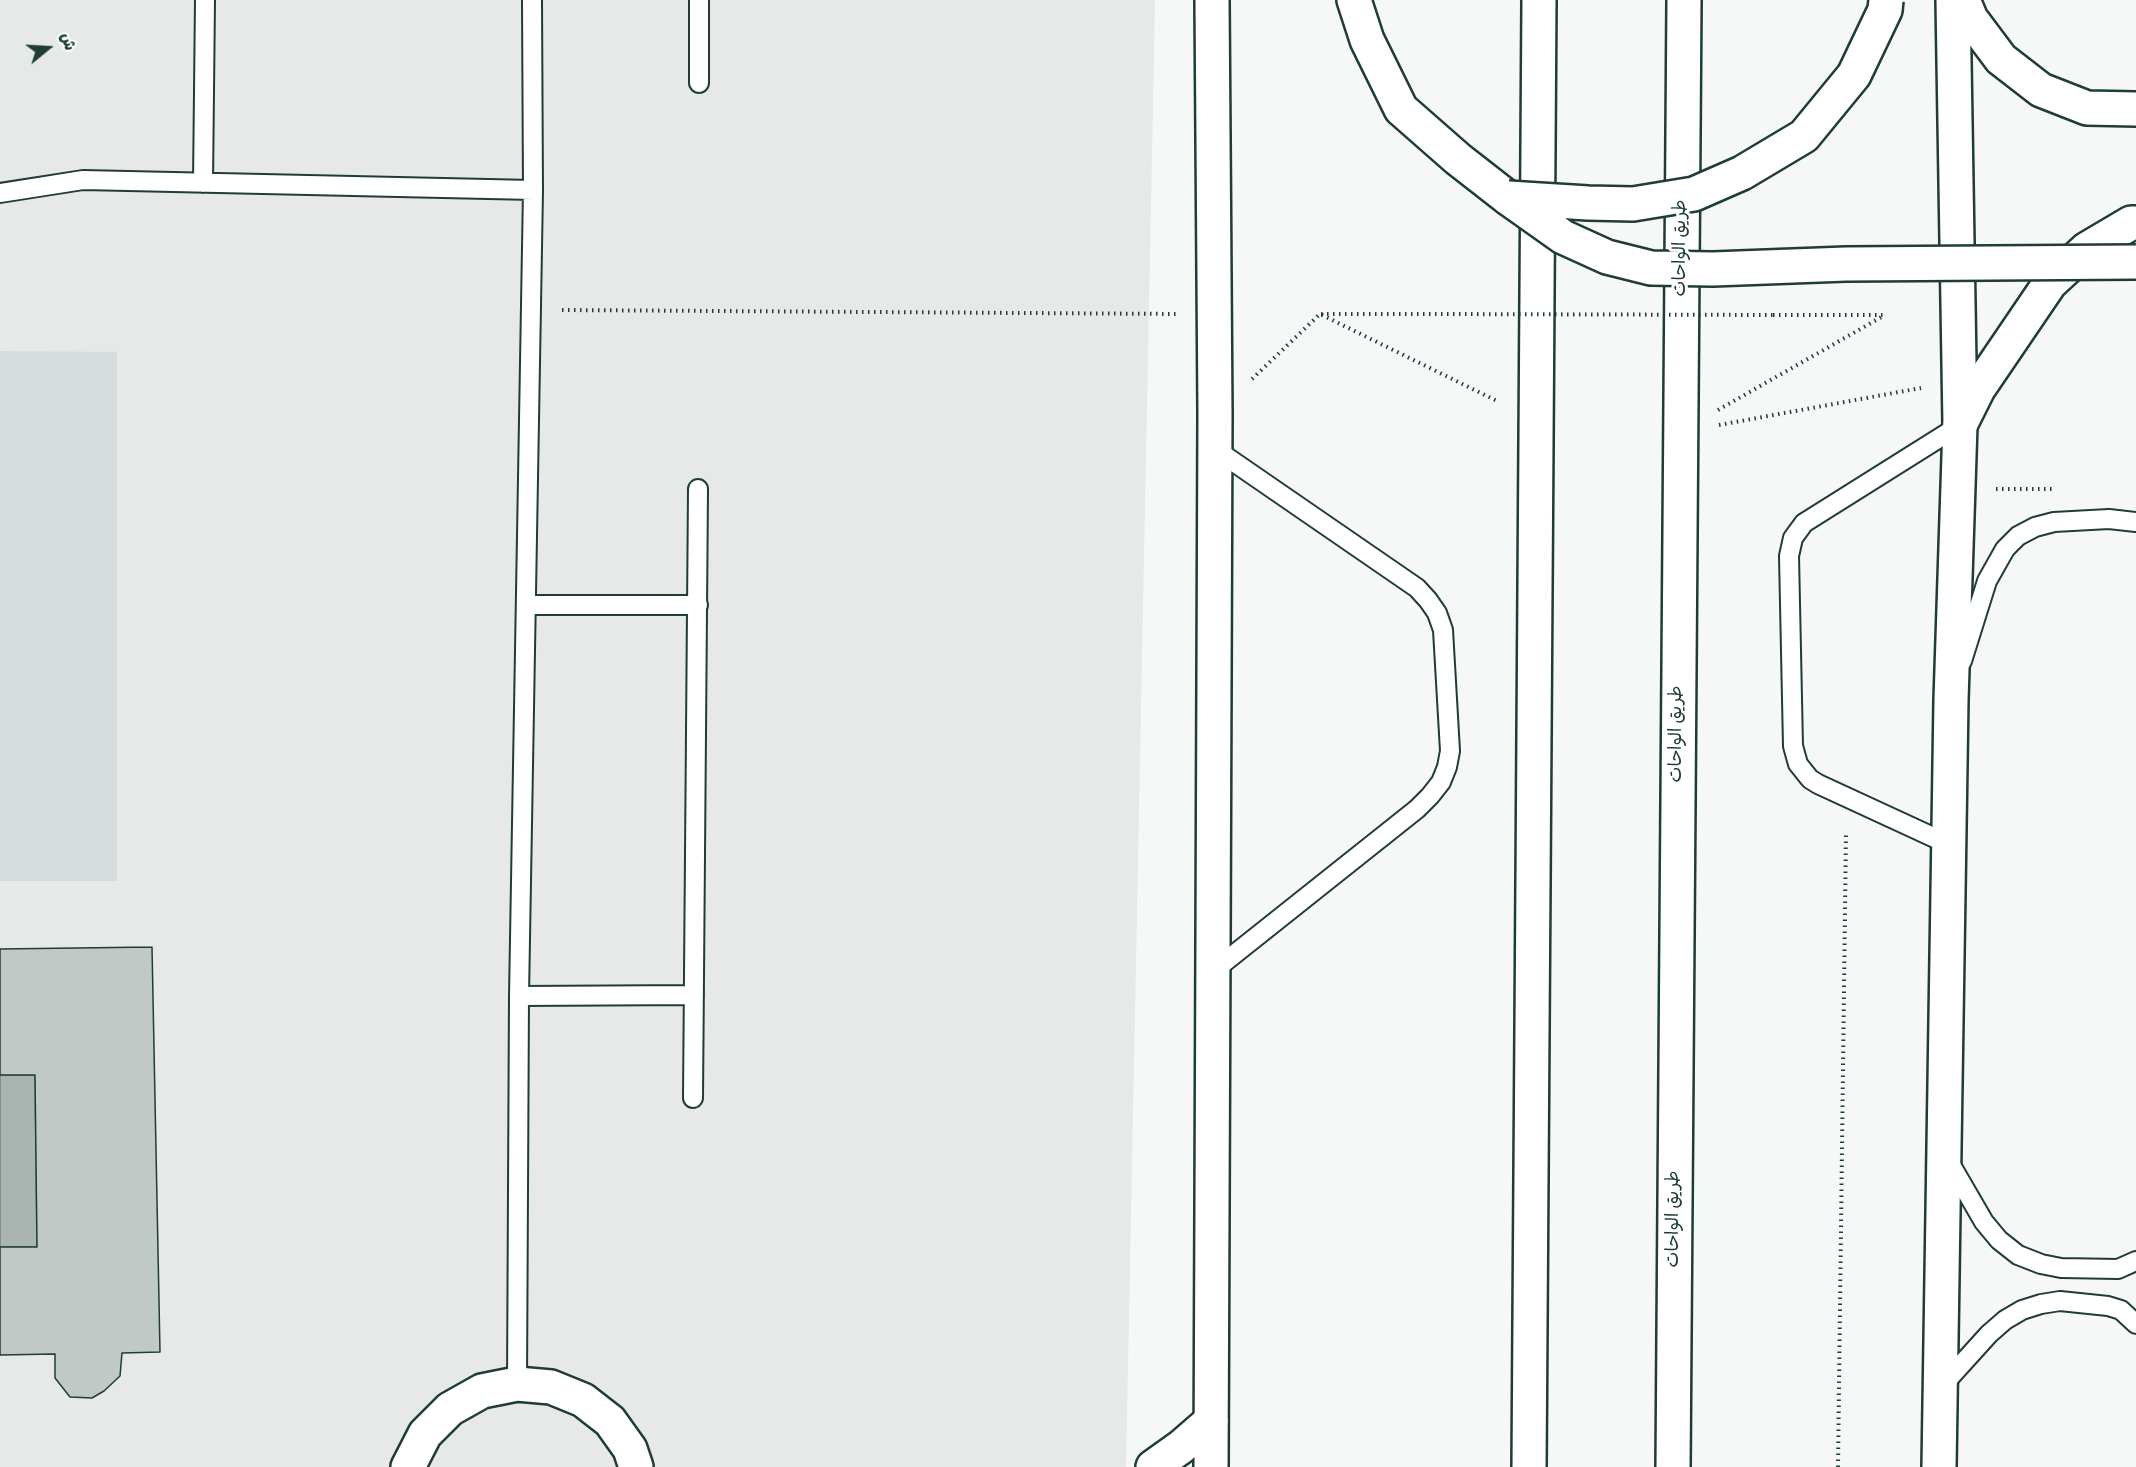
<!DOCTYPE html>
<html>
<head>
<meta charset="utf-8">
<style>
  body { margin:0 }
  #map { position:relative; width:2136px; height:1467px; overflow:hidden; background:#f6f7f7; font-family:"Gochi Hand","Playpen Sans Arabic",sans-serif }
  canvas { display:block }
  .north { position:absolute; left:18px; top:18px; width:60px; height:60px; -webkit-text-stroke:4px #fff; paint-order:stroke; rotate:72deg; font-size:16px; font-weight:700; line-height:24px; text-align:center; color:#1f3d34 }
  .north::after { content:''; display:block; margin:auto; width:21px; height:27px; background:#1f3d34; clip-path:polygon(50% 0,100% 100%,50% 72%,0 100%) }
</style>
</head>
<body>
<div id="map">
<canvas width="2136" height="1467"></canvas>
<div class="north">ش</div>
</div>
<script>
const ctx = document.querySelector('canvas').getContext('2d');
ctx.lineJoin = 'round';
function fill(path, color) { ctx.fillStyle = color; ctx.fill(path, 'evenodd'); }
const shape = rows => new Path2D(rows.map(r => 'M' + r).join(''));
function stroke(path, color, width, dash) { ctx.strokeStyle = color; ctx.lineWidth = width; ctx.lineCap = dash ? 'butt' : 'round'; ctx.setLineDash(dash || []); ctx.stroke(path); }
function write(font, color, halo, rows, align = 'center') {
  ctx.font = font + ' "Gochi Hand","Playpen Sans Arabic",sans-serif'; ctx.lineWidth = 6; ctx.setLineDash([]); ctx.textBaseline = 'middle'; ctx.strokeStyle = halo; ctx.fillStyle = color; for (const [text, x, y, turn = 0] of rows) {
    ctx.save(); ctx.translate(x, y); ctx.rotate((+turn || 0) * Math.PI / 180); ctx.textAlign = isNaN(turn) ? turn : align; if (halo) ctx.strokeText(text, 0, 0); ctx.fillText(text, 0, 0); ctx.restore();
  }
}
const built = shape([
  [0,0,1155,0,1126,1467,0,1467]
]);
const green = shape([
  [0,351,117,352,117,881,0,881]
]);
const water = shape([
  [0,1075,35,1075,37,1247,0,1247,0,1075]
]);
const building = shape([
  [152,947,160,1352,122,1353,120,1376,104,1391,92,1398,70,1397,55,1378,55,1354,0,1355,0,1247,37,1247,35,1075,0,1075,0,949,152,947]
]);
const path = shape([
  [562,310,1179,314],
  [1321,314,1435,314],
  [1773,315,1885,315],
  [1252,379,1320,314,1499,402],
  [1718,410,1885,315],
  [1719,425,1921,388],
  [1996,489,2054,489],
  [1838,1467,1846,831]
]);
const service = shape([
  [699,83,699,0],
  [203,183,205,0],
  [0,193,83,180,533,190],
  [526,605,698,605],
  [1962,661,1987,581,2005,549,2018,536,2035,527,2054,522,2109,519,2136,522],
  [1948,844,1818,784,1810,779,1798,764,1793,746,1789,556,1793,538,1804,523,1960,425],
  [1212,972,1417,809,1430,796,1441,782,1447,767,1450,751,1443,630,1437,613,1428,600,1417,588,1215,449],
  [519,996,694,995],
  [693,1098,698,489],
  [1948,1160,1984,1222,1999,1240,2018,1255,2041,1264,2061,1268,2118,1269,2136,1261],
  [517,1384,519,996,533,190,532,0],
  [1941,1387,1989,1334,2005,1320,2022,1310,2041,1304,2060,1301,2108,1306,2121,1310,2136,1324]
]);
const minor = shape([
  [408,1467,425,1434,450,1409,482,1391,517,1384,551,1387,583,1400,610,1421,630,1449,636,1467],
  [1153,1467,1181,1447,1211,1421]
]);
const tertiary = shape([
  [1963,0,1971,19,2001,59,2041,90,2087,108,2136,109],
  [1960,425,1978,389,2050,283,2087,249,2131,223,2136,223]
]);
const primary = shape([
  [1354,0,1367,40,1401,109,1458,159,1508,198],
  [1211,1467,1215,414,1212,0],
  [1939,1467,1951,700,1960,425,1953,0]
]);
const trunk = shape([
  [1529,1467,1539,0],
  [1673,1467,1684,0]
]);
const pathBridge = shape([
  [1435,314,1773,315]
]);
const primaryBridge = shape([
  [1508,198,1563,237,1607,257,1651,268,1713,269,1846,264,2136,262],
  [1508,198,1588,203,1633,204,1694,194,1742,173,1804,136,1854,75,1885,10,1886,0]
]);
const streetNames = [
  ["طريق الواحات",1682,248,-90],
  ["طريق الواحات",1678,734,-90],
  ["طريق الواحات",1675,1219,-90]
];
fill(built, '#e6e9e8');
fill(green, '#d6dcdb');
fill(water, '#aab5b1');
stroke(water, '#72857f', 1.5);
fill(building, '#c0c9c6');
stroke(building, '#1f3d34', 1.5);
stroke(service, '#1f3d34', 22);
stroke(minor, '#1f3d34', 38);
stroke(tertiary, '#1f3d34', 38);
stroke(primary, '#1f3d34', 38);
stroke(trunk, '#1f3d34', 38);
stroke(path, '#1f3d34', 4, [1.5, 4.5]);
stroke(service, '#fff', 18);
stroke(minor, '#fff', 33);
stroke(tertiary, '#fff', 33);
stroke(primary, '#fff', 33);
stroke(trunk, '#fff', 33);
stroke(primaryBridge, '#1f3d34', 38, []);
stroke(pathBridge, '#1f3d34', 4, [1.5, 4.5]);
stroke(primaryBridge, '#fff', 33);
write('18px', '#1f3d34', '#fff', streetNames);
</script>
</body>
</html>
